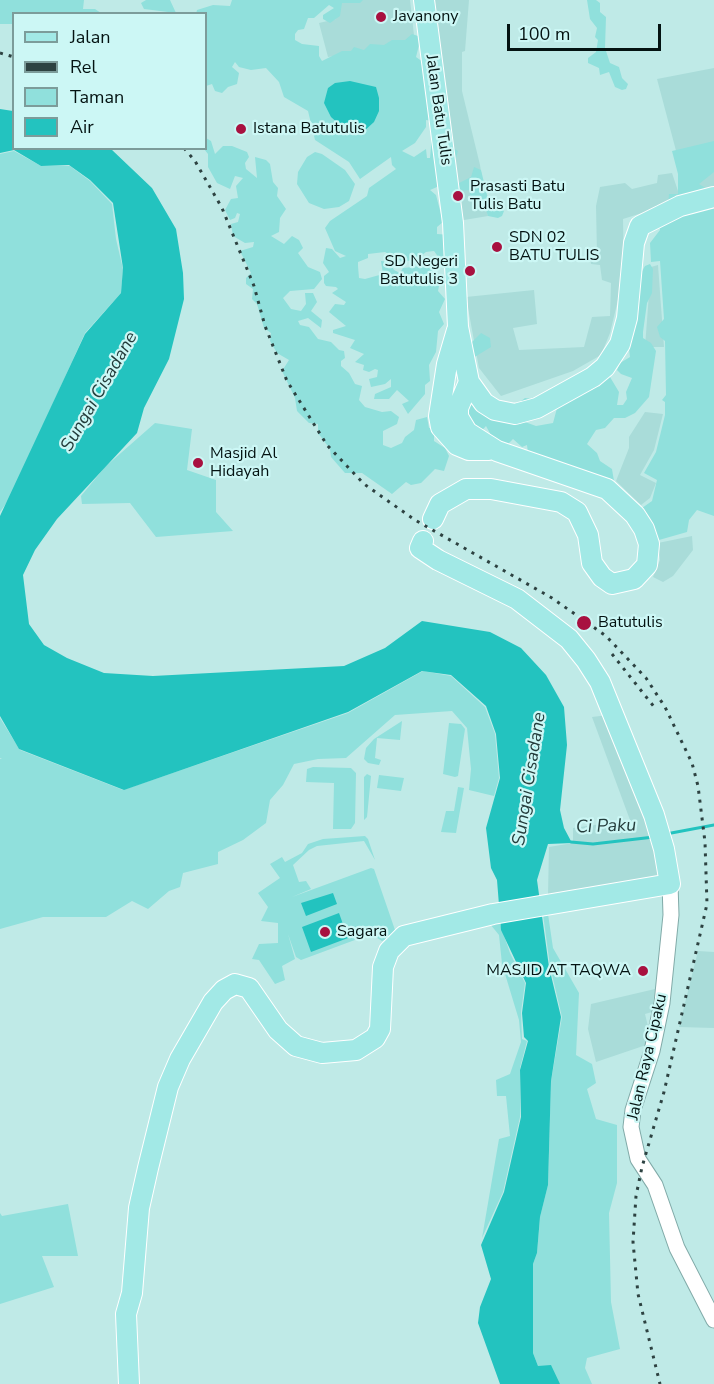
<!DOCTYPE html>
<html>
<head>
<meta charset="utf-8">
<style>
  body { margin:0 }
  #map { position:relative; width:714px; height:1384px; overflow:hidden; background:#bfeae7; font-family:"Nunito Sans",sans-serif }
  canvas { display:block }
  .legend { position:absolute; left:12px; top:12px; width:195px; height:138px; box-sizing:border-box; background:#ccf7f5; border:2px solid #7c9c9a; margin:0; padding:8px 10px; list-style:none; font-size:18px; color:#041312 }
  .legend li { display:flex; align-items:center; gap:12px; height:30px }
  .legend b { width:30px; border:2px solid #7c9c9a }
  .scale { position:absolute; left:507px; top:24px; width:154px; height:27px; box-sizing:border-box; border:3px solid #041312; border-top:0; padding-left:8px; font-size:18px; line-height:21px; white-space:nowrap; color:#041312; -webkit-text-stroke:4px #ccf7f5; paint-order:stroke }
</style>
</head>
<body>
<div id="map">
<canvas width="714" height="1384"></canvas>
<ul class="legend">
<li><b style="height:8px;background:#a2e9e6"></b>Jalan</li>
<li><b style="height:8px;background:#2d4241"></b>Rel</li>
<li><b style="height:16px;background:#90e0dc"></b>Taman</li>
<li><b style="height:16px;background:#23c3bf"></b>Air</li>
</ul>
<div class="scale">100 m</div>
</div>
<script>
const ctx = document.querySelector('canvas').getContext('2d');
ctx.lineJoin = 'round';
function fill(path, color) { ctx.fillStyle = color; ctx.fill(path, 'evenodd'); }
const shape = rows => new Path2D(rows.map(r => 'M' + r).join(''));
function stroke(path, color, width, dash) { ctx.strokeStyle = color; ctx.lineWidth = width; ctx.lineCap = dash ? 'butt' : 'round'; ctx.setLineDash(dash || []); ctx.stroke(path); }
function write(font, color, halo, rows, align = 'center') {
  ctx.font = font + ' "Nunito Sans",sans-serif'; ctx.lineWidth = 4.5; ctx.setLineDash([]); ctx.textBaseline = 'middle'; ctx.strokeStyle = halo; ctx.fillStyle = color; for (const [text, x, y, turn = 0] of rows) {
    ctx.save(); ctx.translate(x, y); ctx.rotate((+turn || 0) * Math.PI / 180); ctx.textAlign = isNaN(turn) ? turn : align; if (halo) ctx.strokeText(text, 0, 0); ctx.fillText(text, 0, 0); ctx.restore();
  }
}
const built = shape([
  [362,0,410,0,415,44,328,57,319,23,336,19,336,3],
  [427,0,469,0,465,51,462,52,462,91,480,165,488,216,452,222],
  [714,68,714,190,688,196,657,79],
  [672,173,680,197,661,207,623,219,624,275,610,333,601,355,573,371,501,396,479,368,466,297,534,290,537,324,513,328,519,350,584,347,592,317,610,316,611,283,602,280,600,265,591,264,590,255,597,254,596,206,600,187,625,183,632,189,657,183,658,175],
  [658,265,664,347,645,347,651,267],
  [645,412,663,414,654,450,640,475,656,483,650,498,641,505,616,481,629,448,629,437],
  [692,536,693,550,673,576,663,582,653,577,660,560,658,543],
  [608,715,651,816,663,881,548,895,549,847,573,843,573,828,630,820,592,717],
  [698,951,714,952,714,1028,679,1027],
  [655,989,652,1012,645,1014,652,1043,596,1062,588,1029,591,1004]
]);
const green = shape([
  [0,0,84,0,83,9,95,9,101,13,14,14,13,24,0,24],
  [146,0,170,0,176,13,144,9,141,3],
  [232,0,363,0,360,3,342,3,340,16,330,23,323,19,323,15,334,8,329,5,314,18,308,18,304,29,298,30,295,34,295,40,302,44,319,46,319,56,322,61,342,51,351,51,354,47,364,50,370,44,384,45,392,40,405,40,412,34,421,37,416,57,423,62,438,122,426,120,426,127,415,143,402,151,414,157,426,149,427,158,430,158,432,135,458,151,455,162,442,175,437,187,430,190,436,195,443,222,437,227,437,234,451,235,446,259,439,258,434,251,426,252,417,259,403,262,385,252,368,254,368,258,358,262,358,266,359,278,365,279,383,274,381,261,389,262,394,270,400,273,403,268,421,266,426,261,436,266,434,274,440,281,438,291,445,299,439,312,444,324,438,331,436,352,429,365,430,381,425,385,425,394,408,414,402,404,409,401,397,390,389,399,374,399,375,394,391,387,391,379,385,384,371,387,369,379,377,377,378,370,375,369,369,372,363,370,364,365,355,362,364,354,350,348,355,340,333,333,333,330,346,326,329,312,335,304,344,305,346,302,332,293,338,289,336,287,326,286,324,283,324,276,329,272,323,263,326,248,332,249,340,258,346,256,335,251,325,228,330,221,367,196,369,188,396,169,392,165,391,157,360,179,349,162,315,140,308,111,284,97,279,82,266,68,251,70,239,67,235,62,232,67,239,73,237,84,228,87,222,93,215,91,212,84,206,86,206,14,196,14,197,10,213,5,230,6],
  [587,0,596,0,600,3,600,12,606,17,605,48,610,63,619,67,622,78,628,84,626,89,622,90,615,87,609,72,600,75,599,68,588,63,588,58,596,52,598,40,595,37,597,28,590,19],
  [206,138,211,141,215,154,223,146,232,146,247,152,249,157,245,163,246,169,257,178,255,157,266,160,270,164,273,182,278,188,277,196,286,209,280,218,279,232,271,236,284,244,292,236,299,240,303,248,298,253,308,267,320,272,322,279,314,289,290,291,283,298,291,309,301,311,306,304,305,293,313,293,317,302,311,311,322,320,321,328,308,318,298,321,300,325,309,327,318,339,331,342,339,350,344,351,345,358,341,361,341,366,349,373,355,384,362,386,359,400,365,407,382,412,391,411,399,417,397,424,383,431,383,445,391,448,402,443,405,437,414,430,416,420,427,417,429,428,434,428,434,441,445,448,449,456,444,471,435,469,421,483,411,485,406,482,392,494,362,473,345,473,331,457,330,449,318,433,318,424,309,423,297,411,295,398,282,371,289,360,277,353,270,341,271,333,264,328,257,304,252,299,253,289,246,284,246,278,251,273,240,251,253,247,254,242,245,243,233,236,231,224,238,222,240,214,237,213,235,218,230,220,225,210,231,199,238,198,236,186,243,178,235,176,230,189,217,183,208,167,208,154,204,149],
  [714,141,714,172,699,184,707,189,714,202,714,516,697,510,689,520,687,532,659,540,642,508,652,501,657,480,644,473,656,452,665,415,665,402,662,400,666,395,665,341,660,337,657,327,664,319,660,261,651,262,650,243,660,230,656,205,668,205,669,194,678,194,678,174,672,151],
  [14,151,41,166,70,166,90,181,112,204,116,239,123,269,121,293,85,333,10,498,0,512,0,154],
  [315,152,322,154,345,170,355,184,349,201,339,207,324,209,309,203,297,184,298,172,307,157],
  [474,167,481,170,489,203,504,211,502,216,498,218,488,216,485,207,473,204,469,190,455,191,451,187,471,177],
  [650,264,653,269,652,293,647,303,643,332,643,338,651,343,656,351,649,397,635,413,625,418,614,418,605,428,596,430,587,444,597,453,600,461,612,469,614,481,611,483,529,461,527,445,522,447,513,439,504,448,492,437,486,426,477,436,458,407,486,395,493,396,515,413,520,402,525,398,538,400,542,394,548,394,535,414,536,419,525,422,536,426,553,423,560,397,601,376,610,377,619,392,617,405,623,405,627,399,626,392,632,378,621,374,617,370,620,363,630,357,628,340,636,287,641,281,641,273,645,266],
  [481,333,490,338,491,347,473,358,471,343],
  [155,423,192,429,187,470,216,480,216,512,233,531,156,537,130,503,82,504,81,496,105,467],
  [423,671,451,676,485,707,495,734,499,778,494,796,469,790,471,769,467,728,452,711,395,715,346,758,318,759,294,764,283,785,270,800,266,823,243,840,218,852,218,864,183,873,180,887,169,891,148,909,132,901,106,917,43,917,0,929,0,759,2,758,0,758,0,718,20,750,123,790,348,713],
  [402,721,400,740,377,738,375,758,381,760,379,765,368,763,364,759,366,748,374,739],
  [449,723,461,724,465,729,458,776,455,777,443,774],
  [313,767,351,768,356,773,355,823,351,829,333,829,334,783,306,782,307,769],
  [367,774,371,776,367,817,364,820,364,777],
  [379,775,404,778,401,791,377,788],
  [458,787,464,788,456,833,441,832,446,811,454,811],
  [365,836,368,839,375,860,364,841,317,846,309,850,293,865,299,882,306,881,311,889,292,897,371,868,374,869,395,930,389,938,382,941,371,934,301,960,296,957,288,934,295,959,282,966,285,980,275,984,259,960,252,959,259,944,278,943,278,923,261,921,268,907,258,893,280,878,270,864,282,857,285,862,302,853,308,844,323,839],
  [543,914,548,914,553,948,579,993,576,1055,592,1064,596,1083,587,1089,596,1119,617,1125,617,1183,609,1213,611,1302,620,1349,587,1358,585,1368,592,1384,560,1384,538,1366,533,1353,533,1264,537,1253,540,1217,548,1185,551,1081,562,1017,550,966],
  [499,921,510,953,525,983,521,1012,522,1039,527,1041,520,1068,520,1117,503,1192,482,1238,499,1139,510,1136,506,1096,497,1096,496,1080,510,1074,521,1042,519,1020,502,964,499,935,490,924],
  [68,1204,78,1256,42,1256,54,1287,0,1304,0,1213,2,1216]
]);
const water = shape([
  [350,81,376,87,379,98,379,111,374,122,363,132,354,133,341,126,331,117,324,103,328,88,335,83],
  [0,109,13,111,14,148,111,149,152,188,176,229,183,273,184,299,169,359,144,408,137,433,57,519,35,550,23,575,29,624,44,645,67,658,104,673,153,676,344,666,385,648,422,621,490,632,521,648,546,675,564,707,567,745,560,810,564,828,572,843,548,844,537,880,549,967,561,1017,551,1081,548,1185,540,1217,537,1253,533,1264,533,1353,538,1366,551,1365,560,1384,500,1384,478,1323,480,1307,491,1279,481,1245,504,1192,521,1117,520,1070,528,1041,524,1037,522,1013,526,983,501,930,497,880,491,868,486,828,500,778,496,734,486,706,451,675,422,671,348,712,124,790,19,749,0,716,0,516,85,334,121,293,123,268,113,203,90,180,69,165,41,166,14,150,0,153],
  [333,893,337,904,306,916,301,903],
  [339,913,348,938,311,952,302,927]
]);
const stream = shape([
  [666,834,714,825],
  [571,842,593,844,654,837]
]);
const minor = shape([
  [670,884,671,915,662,1003,652,1051,633,1110,631,1127,638,1159,655,1185,677,1248,714,1320]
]);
const major = shape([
  [424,0,453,223,458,327,469,382,484,403,495,410,515,414,537,408,593,377,605,367,620,344,627,318,634,243,640,226,680,206,714,197],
  [457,330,447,364,439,416,441,427,457,445,469,450,489,450],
  [433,519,440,504,466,489,491,489,561,502,577,512,588,535,592,563,602,577,612,584,634,579,647,565,649,544,644,529,635,515,607,489,497,451,467,432,458,417,458,408,469,382],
  [129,1384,126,1314,132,1293,139,1208,148,1168,168,1087,180,1059,213,1002,224,990,235,984,249,988,278,1030,296,1046,322,1053,356,1050,375,1038,380,1029,383,967,389,951,404,936,493,914,670,884,664,849,654,815,600,682,586,660,569,639,517,599,438,560,420,548,423,541]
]);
const rail = shape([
  [0,53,14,57],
  [184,148,195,161,222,208,254,286,265,326,287,381,327,445,364,484,415,520,552,598,606,636,646,678,665,707,692,763,698,786,705,842,707,904,664,1092,642,1167,636,1196,633,1242,638,1294,660,1384],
  [612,654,655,708]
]);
const markers = [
  [381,17,6,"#a81140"],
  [241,129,6,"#a81140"],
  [458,196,6,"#a81140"],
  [497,247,6,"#a81140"],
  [470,271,6,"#a81140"],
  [198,463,6,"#a81140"],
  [584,623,8,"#a81140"],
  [325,932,6,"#a81140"],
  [643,971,6,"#a81140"]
];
const poiNames = [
  ["Javanony",393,17],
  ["Istana Batutulis",253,129],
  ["Prasasti Batu",470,187],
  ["Tulis Batu",470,205],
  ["SDN 02",509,238],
  ["BATU TULIS",509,256],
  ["SD Negeri",458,262,"right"],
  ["Batutulis 3",458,280,"right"],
  ["Masjid Al",210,454],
  ["Hidayah",210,472],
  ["Batutulis",598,623],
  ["Sagara",337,932],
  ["MASJID AT TAQWA",631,971,"right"]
];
const streetNames = [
  ["Jalan Batu Tulis",438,110,82],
  ["Jalan Raya Cipaku",648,1057,-77]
];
const waterNames = [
  ["Sungai Cisadane",100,392,-60],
  ["Sungai Cisadane",530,779,-81],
  ["Ci Paku",606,827,-2]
];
fill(built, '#a9dcd9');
fill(green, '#90e0dc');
fill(water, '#23c3bf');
stroke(stream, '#23c3bf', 3);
stroke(minor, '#81aaa8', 17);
stroke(major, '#fff', 22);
stroke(minor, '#fff', 15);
stroke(major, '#a2e9e6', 20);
stroke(rail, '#2d4241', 3, [3, 6]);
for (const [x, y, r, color] of markers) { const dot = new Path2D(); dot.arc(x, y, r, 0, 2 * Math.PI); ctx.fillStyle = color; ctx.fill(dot); stroke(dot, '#ccf7f5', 2); }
write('16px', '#041312', '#ccf7f5', poiNames, 'left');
write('16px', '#041312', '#ccf7f5', streetNames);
write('italic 18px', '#243c3b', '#ccf7f5', waterNames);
</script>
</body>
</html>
